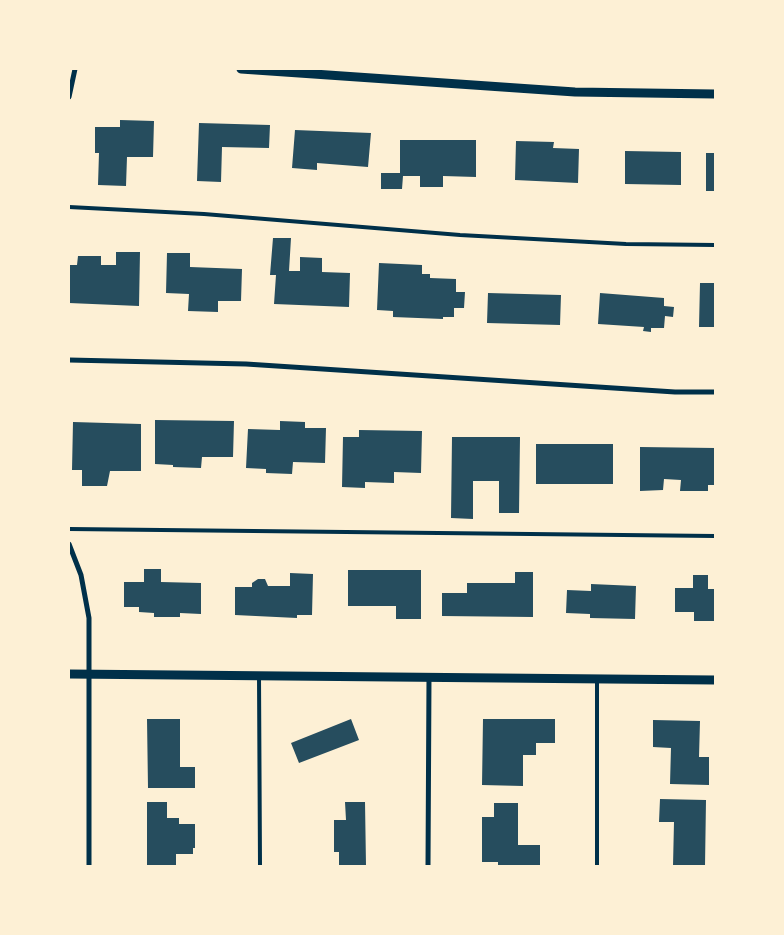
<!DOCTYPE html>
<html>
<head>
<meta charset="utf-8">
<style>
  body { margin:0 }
  #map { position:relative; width:784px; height:935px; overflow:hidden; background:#fdf0d5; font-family:Inter,sans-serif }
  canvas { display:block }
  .frame { position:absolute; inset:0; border:70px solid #fdf0d5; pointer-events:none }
</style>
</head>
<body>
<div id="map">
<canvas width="784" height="935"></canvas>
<div class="frame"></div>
</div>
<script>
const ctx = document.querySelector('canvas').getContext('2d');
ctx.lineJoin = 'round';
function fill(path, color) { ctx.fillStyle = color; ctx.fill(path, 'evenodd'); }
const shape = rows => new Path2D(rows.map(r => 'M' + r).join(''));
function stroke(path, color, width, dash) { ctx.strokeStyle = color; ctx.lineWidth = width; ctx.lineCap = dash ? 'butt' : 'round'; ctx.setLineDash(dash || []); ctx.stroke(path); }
const building = shape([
  [120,120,154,121,153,157,127,157,126,186,98,185,99,153,95,153,95,127,120,127],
  [199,123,270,125,269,148,222,147,221,182,197,181],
  [295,130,371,133,368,167,317,163,317,170,292,168],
  [400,140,476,140,476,177,443,176,443,187,420,187,420,176,403,176,402,189,381,189,381,173,400,173],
  [516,141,554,142,553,148,579,149,578,183,515,180],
  [625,151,681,152,681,185,625,184],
  [706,153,715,153,715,191,706,191],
  [273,238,291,238,289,271,300,271,300,257,322,258,322,272,350,273,349,307,274,304,276,275,270,275],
  [116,252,140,252,139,306,69,303,69,265,77,265,78,256,101,256,101,265,116,265],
  [167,253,190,253,190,267,242,269,241,301,218,301,218,312,188,311,189,294,166,293],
  [379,263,422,265,422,274,430,274,430,278,456,279,456,292,465,292,464,308,454,308,454,317,443,317,443,319,393,317,393,311,377,310],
  [700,283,715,283,715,327,699,327],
  [488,293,561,295,560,325,487,323],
  [600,293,664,298,664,306,674,307,673,317,665,316,664,328,651,328,651,332,643,331,644,327,598,324],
  [155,420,234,421,233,457,202,457,201,468,173,467,173,465,155,464],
  [280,421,305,422,305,428,326,428,325,463,293,462,292,474,266,473,266,469,246,468,248,429,280,430],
  [73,422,141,424,141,471,110,471,107,486,82,486,82,470,72,470],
  [359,430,422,431,421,473,394,472,394,483,365,482,365,488,342,487,343,437,359,437],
  [452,437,520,437,519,513,499,513,499,481,473,481,473,519,451,518],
  [536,444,613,444,613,484,536,484],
  [640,447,715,448,715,485,708,485,708,491,680,491,681,480,664,479,663,490,640,491],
  [144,569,161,569,161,582,201,583,201,614,180,613,180,617,154,617,154,613,139,612,139,607,124,607,124,582,144,582],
  [348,570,421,570,421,619,396,619,396,606,348,606],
  [515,572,533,572,533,617,442,616,442,593,467,593,467,583,515,583],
  [290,573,313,574,312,615,297,615,297,618,235,615,235,587,252,587,252,583,258,579,265,579,268,586,290,586],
  [693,575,708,575,708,589,715,589,715,621,694,621,694,612,675,612,675,588,693,588],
  [591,584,636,586,635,619,590,618,590,614,566,613,567,590,591,591],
  [147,719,180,719,180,767,195,767,195,788,148,788],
  [351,719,359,740,299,763,291,743],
  [483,719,555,719,555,743,536,743,536,755,523,755,523,786,482,785],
  [653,720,700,721,699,757,709,757,709,785,670,784,671,748,653,747],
  [660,799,706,800,705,866,673,866,674,822,659,822],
  [147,802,167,802,167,818,179,818,179,824,195,824,195,848,193,848,193,854,176,854,176,866,147,866],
  [345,802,365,802,366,866,339,866,339,852,334,852,334,820,346,820],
  [494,803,518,803,518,845,540,845,540,866,498,866,498,862,482,862,482,817,494,817]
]);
const service = shape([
  [69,207,204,214,460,235,626,244,715,245],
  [69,529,715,536],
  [259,676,260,866],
  [597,679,597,866]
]);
const minor = shape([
  [69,97,75,69],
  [69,360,246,364,675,392,715,392],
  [69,544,81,575,89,618,89,866],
  [428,866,429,677]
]);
const tertiary = shape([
  [241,69,575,92,715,94],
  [69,674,715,680]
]);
fill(building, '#264d5e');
stroke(service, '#003049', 4);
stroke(minor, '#003049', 5);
stroke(tertiary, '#003049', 9);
</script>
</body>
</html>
